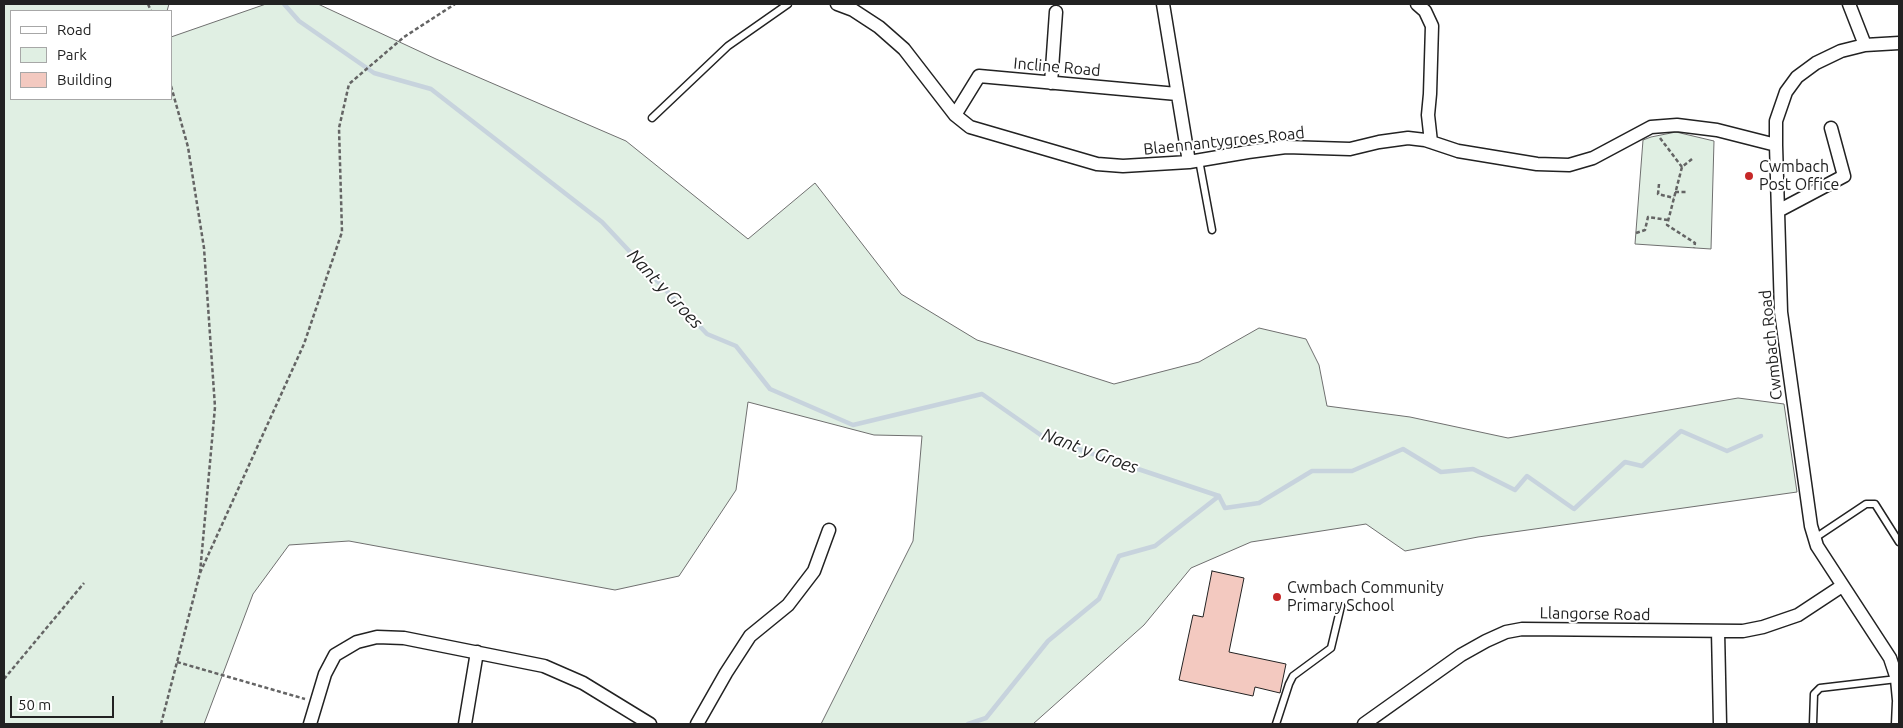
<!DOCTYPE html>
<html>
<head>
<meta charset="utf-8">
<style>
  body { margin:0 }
  #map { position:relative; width:1903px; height:728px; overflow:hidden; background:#fff; font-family:Ubuntu,sans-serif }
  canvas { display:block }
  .frame { position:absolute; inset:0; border:5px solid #222; pointer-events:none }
  .legend { position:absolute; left:10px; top:10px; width:162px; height:90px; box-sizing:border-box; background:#fff; border:1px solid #a7a7a7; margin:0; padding:6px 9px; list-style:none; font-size:15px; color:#222 }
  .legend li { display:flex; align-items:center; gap:10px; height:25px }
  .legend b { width:25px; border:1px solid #a7a7a7 }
  .scale { position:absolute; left:10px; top:696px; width:104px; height:22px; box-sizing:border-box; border:2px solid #222; border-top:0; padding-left:6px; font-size:15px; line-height:18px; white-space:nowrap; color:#222; -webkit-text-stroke:4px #fff; paint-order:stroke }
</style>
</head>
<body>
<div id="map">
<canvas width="1903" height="728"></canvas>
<div class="frame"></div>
<ul class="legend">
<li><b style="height:6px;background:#fff"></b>Road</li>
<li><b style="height:14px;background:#e0efe3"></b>Park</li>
<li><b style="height:14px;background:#f3c9c0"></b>Building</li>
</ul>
<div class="scale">50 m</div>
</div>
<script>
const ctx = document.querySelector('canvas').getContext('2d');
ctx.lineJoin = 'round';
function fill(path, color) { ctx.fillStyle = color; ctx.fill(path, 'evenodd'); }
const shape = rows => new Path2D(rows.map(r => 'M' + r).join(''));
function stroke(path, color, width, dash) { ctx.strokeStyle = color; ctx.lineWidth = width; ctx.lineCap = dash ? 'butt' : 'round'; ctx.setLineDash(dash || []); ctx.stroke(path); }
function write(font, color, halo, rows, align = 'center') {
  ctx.font = font + ' Ubuntu,sans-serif'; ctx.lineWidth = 4; ctx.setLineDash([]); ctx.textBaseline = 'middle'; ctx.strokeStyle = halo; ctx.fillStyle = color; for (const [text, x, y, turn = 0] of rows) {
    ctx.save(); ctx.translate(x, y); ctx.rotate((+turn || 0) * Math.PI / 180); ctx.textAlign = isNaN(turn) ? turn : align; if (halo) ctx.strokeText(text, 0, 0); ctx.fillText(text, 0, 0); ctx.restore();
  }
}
const green = shape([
  [4,4,169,4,167,11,11,11,11,99,171,99,171,37,266,4,318,4,436,59,626,141,748,239,815,183,901,294,977,340,1114,384,1199,362,1259,328,1306,339,1319,365,1327,406,1410,417,1508,438,1738,398,1784,404,1797,492,1478,537,1405,551,1366,524,1251,542,1191,568,1144,625,1033,724,821,724,913,541,922,436,874,435,748,402,736,490,679,576,615,590,349,541,289,545,253,594,204,724,4,724,4,4],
  [1676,132,1714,141,1711,249,1635,244,1643,140,1651,137,1676,132]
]);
const stream = shape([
  [284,4,299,21,374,73,431,89,602,222,707,334,736,346,770,389,853,425,982,394,1045,438,1219,496],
  [968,724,986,718,1048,641,1099,599,1119,556,1155,546,1219,496,1225,508,1259,503,1312,471,1352,471,1403,449,1441,472,1473,469,1515,490,1527,476,1574,509,1625,462,1642,466,1681,431,1727,451,1761,436]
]);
const building = shape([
  [1212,571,1244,578,1229,652,1286,664,1280,693,1255,687,1253,696,1179,680,1193,615,1203,617,1212,571]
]);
const path = shape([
  [148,4,151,11],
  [1660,138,1682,167],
  [1692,159,1682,167,1667,225,1695,243,1694,248],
  [1659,184,1658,194,1674,198],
  [1675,192,1688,192],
  [1636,233,1645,230,1648,217,1668,220],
  [200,573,304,344,342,232,339,128,349,84,404,37,455,4],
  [177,662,305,699],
  [4,679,84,583],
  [161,724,200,573,215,407,204,248,188,147,171,86]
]);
const service = shape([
  [652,118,728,46,788,4],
  [1199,160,1212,230],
  [1815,538,1866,504,1875,504,1899,542],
  [1276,724,1289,684,1293,676,1331,648,1341,606],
  [1813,724,1814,694,1820,688,1897,679]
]);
const minor = shape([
  [837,4,853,10,879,27,904,49,955,115,970,127,1097,164,1123,166,1189,162,1248,152,1286,147,1350,149,1379,142,1408,138,1425,140,1458,151,1537,164,1569,165,1593,158,1651,127,1677,125,1717,130,1776,145],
  [1163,4,1189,162],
  [1417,4,1425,11,1432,26,1430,94,1428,115,1431,142],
  [1849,4,1865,45],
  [1899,43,1865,45,1841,51,1816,63,1797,77,1786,92,1776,121,1776,145,1781,312,1811,526,1817,546,1890,658,1897,679,1899,700],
  [1051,83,1056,12],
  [955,115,979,76,1177,94],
  [1778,211,1844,176,1831,128],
  [1718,631,1720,724],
  [310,724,325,674,335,655,357,642,377,637,404,638,544,666,583,683,650,724],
  [465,724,477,652],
  [697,724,726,673,750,636,788,605,814,571,829,530],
  [1364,724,1461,655,1486,641,1506,632,1522,629,1743,631,1763,627,1798,615,1842,586],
  [1898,724,1899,702]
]);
const markers = [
  [1749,176,5,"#c62828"],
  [1277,597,5,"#c62828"]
];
const streetNames = [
  ["Incline Road",1057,67,5],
  ["Blaennantygroes Road",1224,141,-6],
  ["Cwmbach Road",1771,345,-96],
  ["Llangorse Road",1595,614,1]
];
const poiNames = [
  ["Cwmbach",1759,167],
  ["Post Office",1759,185],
  ["Cwmbach Community",1287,588],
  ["Primary School",1287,606]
];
const waterNames = [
  ["Nant y Groes",665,289,47],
  ["Nant y Groes",1090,451,20]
];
fill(green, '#e0efe3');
stroke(green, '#6f6f6f', 1);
stroke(stream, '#c7d3dd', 4.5);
fill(building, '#f3c9c0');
stroke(building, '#222', 1);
stroke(service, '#222', 9);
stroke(minor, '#222', 15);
stroke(path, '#646464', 2.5, [4, 2.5]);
stroke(service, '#fff', 6);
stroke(minor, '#fff', 12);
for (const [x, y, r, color] of markers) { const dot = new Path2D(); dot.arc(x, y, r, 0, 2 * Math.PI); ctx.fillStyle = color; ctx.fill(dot); stroke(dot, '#fff', 2); }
write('16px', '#222', '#fff', streetNames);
write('16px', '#222', '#fff', poiNames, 'left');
write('italic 18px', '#222', '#fff', waterNames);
</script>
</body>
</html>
